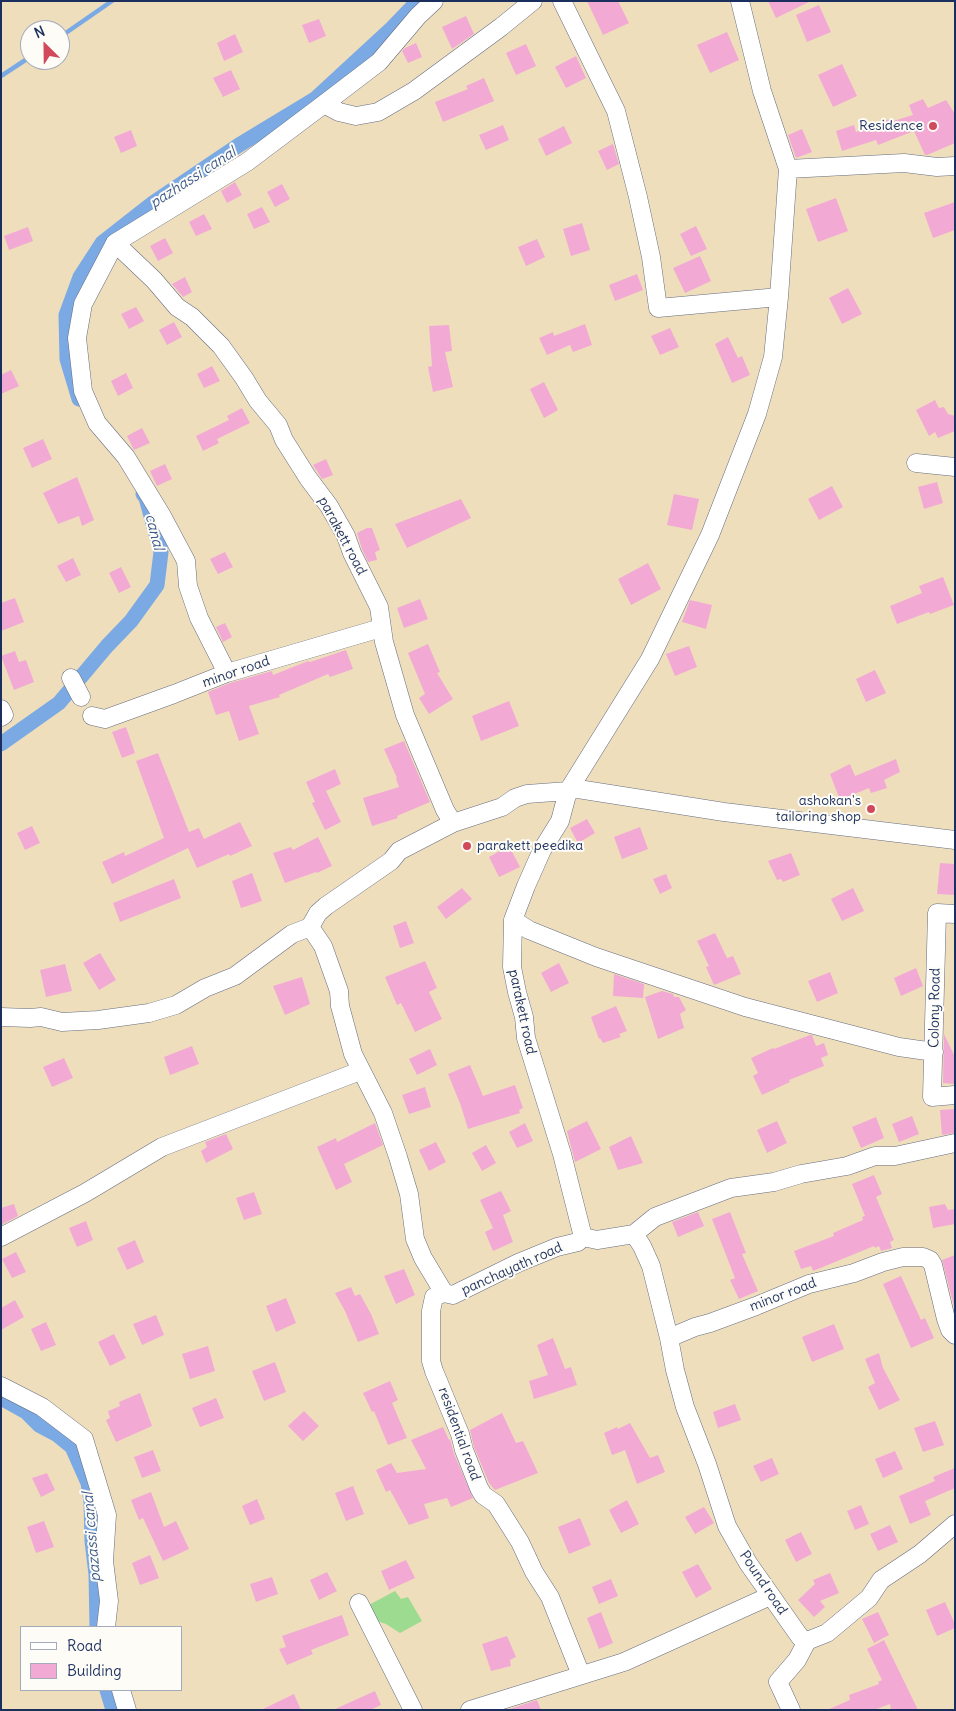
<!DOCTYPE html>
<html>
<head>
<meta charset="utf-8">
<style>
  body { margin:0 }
  #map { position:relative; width:956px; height:1711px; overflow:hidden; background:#efdebc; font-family:Delius,sans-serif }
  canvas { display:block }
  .frame { position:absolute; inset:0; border:2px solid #1b2f5e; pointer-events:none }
  .legend { position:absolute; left:20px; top:1626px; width:162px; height:65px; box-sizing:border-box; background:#fdfcf7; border:1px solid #a3aaba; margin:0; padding:6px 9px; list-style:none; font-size:15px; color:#1b2f5e }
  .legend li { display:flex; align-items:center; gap:10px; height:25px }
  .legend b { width:25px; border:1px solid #a3aaba }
  .north { position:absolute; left:20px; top:20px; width:50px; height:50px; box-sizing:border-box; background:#fdfcf7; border:1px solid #a3aaba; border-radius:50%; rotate:337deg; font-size:14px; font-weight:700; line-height:20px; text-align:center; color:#1b2f5e }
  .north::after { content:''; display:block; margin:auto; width:18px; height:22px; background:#d1495b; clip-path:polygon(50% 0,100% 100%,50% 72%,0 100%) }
</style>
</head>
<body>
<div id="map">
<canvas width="956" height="1711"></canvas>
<div class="frame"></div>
<ul class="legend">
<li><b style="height:6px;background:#fff"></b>Road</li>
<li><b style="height:14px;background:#f2aad5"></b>Building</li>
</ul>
<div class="north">N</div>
</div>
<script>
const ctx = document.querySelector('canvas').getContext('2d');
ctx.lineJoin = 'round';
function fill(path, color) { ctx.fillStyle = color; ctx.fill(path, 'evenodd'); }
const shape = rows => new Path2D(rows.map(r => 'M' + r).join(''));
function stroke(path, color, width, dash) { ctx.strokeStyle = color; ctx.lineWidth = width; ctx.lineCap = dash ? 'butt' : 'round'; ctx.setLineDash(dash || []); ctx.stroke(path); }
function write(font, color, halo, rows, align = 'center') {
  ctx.font = font + ' Delius,sans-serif'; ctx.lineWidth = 4; ctx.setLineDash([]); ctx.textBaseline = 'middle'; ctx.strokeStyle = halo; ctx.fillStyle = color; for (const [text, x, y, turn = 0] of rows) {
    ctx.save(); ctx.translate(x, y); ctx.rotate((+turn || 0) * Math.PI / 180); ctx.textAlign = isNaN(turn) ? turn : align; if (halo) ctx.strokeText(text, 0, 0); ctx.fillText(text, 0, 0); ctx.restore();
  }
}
const green = shape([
  [395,1591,401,1599,408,1597,422,1621,400,1633,386,1624,368,1618,367,1606]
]);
const stream = shape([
  [60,37,112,1],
  [1,76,30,57]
]);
const canal = shape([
  [79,399,67,359,66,315,80,277,102,243,153,203,239,145,315,99,392,28,418,1],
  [1,744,59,703,107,646,131,621,157,585,161,552,146,498,143,494],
  [1,1398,26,1412,39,1425,56,1434,72,1447,88,1483,91,1501,92,1541,96,1574,97,1627],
  [107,1690,113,1710]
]);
const building = shape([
  [587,1,618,1,629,23,603,35],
  [768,1,811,1,776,18],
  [819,5,831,32,807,42,796,15],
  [466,16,474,34,452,49,442,27],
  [319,19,326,36,309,43,302,25],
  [727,32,739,60,710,73,697,45],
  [235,34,243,52,224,61,217,43],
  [416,43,422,57,408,63,402,51,405,48],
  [526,44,536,66,516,75,506,53],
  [576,56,586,78,566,88,555,67],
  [842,64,857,96,833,107,818,75],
  [231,70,240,89,223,97,213,78],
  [484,78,494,101,443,122,435,102,468,89,466,86],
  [923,99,928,108,946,100,955,114,955,143,927,155,925,155,914,131,878,145,876,140,842,151,836,131,854,125,856,132,889,119,890,122,913,115,909,105],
  [503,125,509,140,486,150,479,135],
  [564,126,572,143,546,156,538,139],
  [802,129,812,152,796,158,788,135],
  [131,130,137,146,121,153,114,137],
  [613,144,619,164,607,170,598,151],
  [235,182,242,195,227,203,221,191],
  [282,184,290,199,275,207,267,192],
  [836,198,848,231,818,242,806,209],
  [955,202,955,230,933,238,924,213],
  [262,207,270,222,254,229,247,214],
  [204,214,212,229,196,236,189,222],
  [582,223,590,250,571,256,563,229],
  [696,226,707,249,691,256,680,234],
  [28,227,33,241,9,250,4,236],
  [165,238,173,253,158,261,150,246],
  [537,239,545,257,526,266,518,247],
  [700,256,711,281,685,293,673,268],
  [637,274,643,290,615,301,609,285],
  [185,277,192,292,183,297,172,284],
  [848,288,862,314,842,324,829,298],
  [136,307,144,321,129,329,121,314],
  [174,322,182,337,167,345,159,330],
  [585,324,592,345,573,352,570,345,547,355,539,338,553,332,554,336],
  [449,325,452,351,445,352,453,387,433,392,428,367,432,366,429,326],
  [670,328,679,347,660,355,651,336],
  [728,337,738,358,742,356,750,375,732,383,715,344],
  [212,366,220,381,204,388,197,374],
  [11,370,19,386,1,394,1,375],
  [126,373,133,388,118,396,111,381],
  [544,382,558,410,544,418,530,389],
  [935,400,939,408,944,407,948,414,955,416,955,431,938,438,935,432,929,436,916,410],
  [242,408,250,423,217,439,219,443,203,451,196,436,229,420,227,416],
  [142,428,150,443,134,450,127,436],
  [43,439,52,459,32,468,23,448],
  [326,459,333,475,322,479,313,465],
  [165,464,172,479,157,486,150,471],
  [77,477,94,520,82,526,79,516,58,524,43,493],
  [937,482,943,503,924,509,918,487],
  [832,486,843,507,819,520,808,499],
  [674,494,699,499,692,530,667,525],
  [461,499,471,518,407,548,395,524],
  [367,528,372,528,380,550,375,552,377,560,368,562,362,549,357,533],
  [225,552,233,567,218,574,210,559],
  [73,558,81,575,66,582,57,566],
  [648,563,661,589,631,605,618,579],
  [121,567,131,587,119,593,109,573],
  [943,577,954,605,930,614,929,612,897,624,890,606,922,593,919,586],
  [15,598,24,622,1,631,1,603],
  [420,599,428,619,404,628,397,608],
  [690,600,712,605,706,629,682,622],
  [225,623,232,637,223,642,216,627],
  [428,644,440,672,437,673,453,699,429,714,419,698,425,694,408,653],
  [689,646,697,667,675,676,666,654],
  [346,650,353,669,330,677,328,674,279,695,280,697,249,706,259,734,239,741,229,711,216,715,208,692,230,683,272,671,273,675,308,661,310,662],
  [15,651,19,662,26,660,34,682,14,690,1,656],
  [875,670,886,693,866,702,856,679],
  [509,701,519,726,481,741,472,716],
  [126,727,135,753,122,758,112,732],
  [404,741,430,802,397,816,398,818,372,826,363,798,399,787,396,779,397,778,384,749],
  [158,753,189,832,199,828,204,839,240,822,252,846,230,856,229,854,197,868,188,848,112,884,102,862,124,852,125,856,164,838,136,761],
  [896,759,900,772,884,780,887,788,871,793,869,788,840,800,830,774,850,764,855,776],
  [335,769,341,784,326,791,341,822,325,830,312,803,315,802,306,782],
  [587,819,595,833,578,843,570,828],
  [32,826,40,843,25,850,17,833],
  [640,827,648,849,622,859,614,837],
  [318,837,332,866,317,873,316,872,285,883,273,853,291,847,293,850],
  [509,846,520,867,499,877,489,857],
  [791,853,800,875,783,882,781,879,777,880,768,861],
  [940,863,955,864,955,895,937,894],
  [252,873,262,901,241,908,232,881],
  [666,874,672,888,660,894,653,879],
  [174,879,181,898,120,922,113,903],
  [462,888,472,899,446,919,437,907],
  [853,888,864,911,842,921,831,899],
  [406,921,414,943,400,948,393,926],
  [715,933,727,958,733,956,741,974,714,985,706,967,709,966,697,941],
  [100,953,116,980,99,990,83,963],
  [425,961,437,988,429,992,442,1019,415,1032,401,1003,397,1005,385,977],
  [559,963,569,983,551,992,541,973],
  [65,964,72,991,46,997,40,970],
  [916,968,923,986,901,996,894,978],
  [830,972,838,993,817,1002,808,981],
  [614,974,644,984,643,998,613,996],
  [302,977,310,1004,285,1015,273,986],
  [662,991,673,994,674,997,679,997,686,1010,680,1014,684,1028,658,1039,645,997],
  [616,1006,627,1031,619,1034,621,1037,603,1043,600,1038,599,1039,591,1017],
  [944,1034,955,1057,955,1084,943,1083],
  [810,1035,812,1035,816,1046,824,1043,828,1055,821,1058,824,1066,789,1080,790,1082,762,1095,753,1076,758,1073,751,1058,773,1048,774,1049],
  [192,1046,199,1064,170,1075,164,1057],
  [430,1049,437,1065,417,1075,409,1059],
  [64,1058,73,1078,52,1087,43,1067],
  [470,1065,483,1096,515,1085,523,1108,519,1110,520,1113,468,1129,461,1106,448,1074],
  [425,1087,431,1107,409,1114,402,1095],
  [955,1109,955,1133,942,1135,940,1110],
  [912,1116,919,1134,899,1142,892,1124],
  [876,1117,884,1138,861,1148,852,1127],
  [587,1121,601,1149,575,1162,567,1131],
  [777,1121,787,1143,767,1153,757,1130],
  [375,1123,383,1145,344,1164,352,1182,336,1190,317,1147,336,1138,337,1142],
  [525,1123,533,1141,517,1148,509,1132],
  [226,1134,233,1149,206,1163,201,1151,207,1147,205,1142],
  [631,1136,643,1163,618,1170,609,1147],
  [436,1142,446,1162,429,1171,419,1150],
  [486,1145,496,1163,482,1171,472,1153],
  [874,1175,882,1194,876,1197,894,1240,890,1242,892,1248,881,1251,879,1246,875,1248,874,1246,813,1271,811,1266,801,1269,794,1251,834,1236,833,1233,863,1220,862,1217,865,1216,852,1184],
  [501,1191,511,1211,503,1215,513,1242,493,1251,485,1232,493,1228,480,1200],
  [254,1192,262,1214,244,1220,236,1198],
  [14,1204,18,1216,1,1225,1,1208],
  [945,1204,948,1210,955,1209,955,1224,933,1228,929,1207],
  [698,1212,704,1226,678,1237,672,1222],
  [730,1212,746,1253,742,1254,758,1291,739,1299,730,1280,735,1278,712,1219],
  [86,1221,93,1240,77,1247,69,1228],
  [135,1240,144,1262,127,1270,117,1248],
  [16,1252,26,1272,12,1278,2,1259],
  [955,1255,955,1310,942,1260],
  [404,1269,415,1295,396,1304,384,1276],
  [901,1276,921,1320,925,1318,934,1338,911,1348,883,1284],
  [351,1287,355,1296,360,1294,371,1314,379,1334,358,1342,345,1311,335,1293],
  [286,1298,296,1323,276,1332,266,1306],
  [15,1300,24,1317,1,1330,1,1308],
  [156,1315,164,1335,142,1345,133,1324],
  [46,1322,56,1345,41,1351,31,1329],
  [834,1324,844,1349,812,1362,802,1337],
  [114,1334,126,1358,110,1366,98,1342],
  [553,1338,565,1369,571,1367,577,1385,534,1399,529,1381,548,1375,537,1345],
  [208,1346,215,1371,190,1379,182,1354],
  [879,1353,883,1368,900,1400,879,1410,868,1387,875,1383,865,1359],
  [275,1362,286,1392,264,1401,252,1371],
  [390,1381,398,1400,392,1403,407,1438,388,1445,374,1411,372,1412,363,1393],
  [140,1393,152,1426,116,1442,106,1420,110,1418,108,1411,120,1406,119,1402],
  [216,1398,224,1418,200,1427,192,1408],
  [735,1404,741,1420,718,1428,713,1412],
  [304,1411,319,1426,303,1441,288,1426],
  [502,1413,516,1443,523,1441,538,1473,495,1490,489,1483,474,1447,470,1430],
  [935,1421,944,1445,923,1452,914,1428],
  [630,1423,650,1458,658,1455,665,1472,637,1484,625,1450,612,1455,604,1433,617,1427,618,1429],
  [443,1427,449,1440,450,1439,454,1454,473,1498,451,1507,447,1498,424,1504,429,1518,409,1525,390,1490,386,1492,376,1470,391,1463,397,1473,426,1469,411,1440],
  [153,1450,161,1471,142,1478,134,1457],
  [895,1451,903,1469,883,1478,875,1459],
  [772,1458,779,1474,761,1482,753,1466],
  [955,1468,955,1488,925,1501,931,1515,910,1524,899,1496,935,1481,933,1477],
  [47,1473,55,1490,41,1497,32,1478],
  [353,1486,364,1514,346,1521,335,1493],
  [151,1492,164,1527,176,1521,189,1549,163,1561,143,1518,139,1520,131,1500],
  [257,1499,265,1519,250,1525,242,1506],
  [627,1500,639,1524,621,1533,609,1510],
  [861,1505,869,1524,855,1530,847,1511],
  [704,1507,714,1523,695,1534,685,1517],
  [580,1518,591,1545,569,1554,558,1527],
  [44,1521,54,1547,36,1553,27,1527],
  [890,1525,898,1542,878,1551,870,1534],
  [801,1532,812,1554,796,1562,785,1540],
  [150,1555,159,1578,140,1585,132,1563],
  [406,1560,415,1578,389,1590,381,1571],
  [698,1564,712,1589,696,1598,682,1572],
  [327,1572,337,1591,319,1600,310,1580],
  [830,1573,839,1593,820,1601,825,1607,814,1617,798,1600,815,1584,813,1580],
  [272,1577,278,1594,256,1602,250,1584],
  [611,1579,618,1596,599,1604,592,1587],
  [945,1602,955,1624,955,1628,937,1636,926,1610],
  [601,1612,613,1643,599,1649,587,1618],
  [878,1612,889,1635,874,1643,862,1619],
  [342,1615,349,1635,311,1650,313,1654,287,1665,279,1649,286,1647,282,1636],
  [507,1636,516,1657,510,1660,511,1666,491,1671,482,1644],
  [884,1640,918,1710,891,1710,890,1704,874,1710,827,1710,850,1700,849,1695,879,1684,878,1682,882,1680,867,1649],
  [375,1691,381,1705,370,1710,333,1710],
  [294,1694,301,1710,261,1710],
  [537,1700,541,1710,507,1710]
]);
const minor = shape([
  [434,1,418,16,379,62,324,104,247,162,115,243,154,280,177,307,192,317,221,346,244,378,258,401,278,425,284,440,308,478,329,506,346,536,352,553,379,607,384,642,405,715,445,810,453,823],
  [562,1,616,111,638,197,651,257,658,308,779,297,773,357,757,414,710,535,650,659,568,791,560,821,542,850,526,886,513,920,512,967,517,992,524,1017,526,1038,562,1154,583,1237],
  [740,1,762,91,788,169,779,297],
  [324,104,339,112,356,116,378,112,414,91,501,27,533,1],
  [788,169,904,163,937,167,955,166],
  [115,243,83,304,77,338,83,391,97,423,126,457,162,516,186,561,188,586,199,618,227,673],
  [916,463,955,467],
  [71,678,81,697],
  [1,709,4,715,1,717],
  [92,716,105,719,174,694,227,673,381,628],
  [955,914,937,913,932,1097,955,1095],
  [513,920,529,930,596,957,745,1007,899,1047,934,1052],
  [310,927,323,946,339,991,340,1006,353,1054,383,1113,398,1157,409,1194,415,1239,423,1258,444,1293,453,1295,518,1263,557,1247,578,1242,583,1237,597,1240,634,1234,655,1217,731,1188,774,1182,801,1174,847,1166,875,1156,895,1156,955,1143],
  [1,1017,30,1018,41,1017,62,1022,98,1020,149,1013,176,1005,205,988,235,976,292,934,310,927,318,913,326,906,391,861,399,851,453,823,502,807,515,798,527,794,568,791,578,789,724,812,955,840],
  [634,1234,642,1246,651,1266,669,1338,695,1327,710,1323,756,1306,809,1284,854,1273,883,1262,903,1257,923,1257,930,1260,933,1265,946,1319,950,1330,955,1335],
  [1,1237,85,1193,162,1147,360,1071],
  [444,1293,434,1297,431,1311,431,1361,434,1371,460,1434,464,1450,479,1488,483,1495,496,1504,520,1542,534,1572,550,1597,581,1675],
  [669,1338,675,1370,685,1407,707,1464,727,1526,748,1563,800,1637,807,1641,827,1633,869,1598,881,1580,920,1554,955,1524],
  [1,1386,42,1407,84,1439,107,1515,104,1561,109,1601,106,1627],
  [359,1603,413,1710],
  [121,1690,127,1710],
  [470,1710,624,1662,770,1596],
  [791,1710,778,1682,797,1660,807,1641]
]);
const markers = [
  [933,126,5,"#d1495b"],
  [871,809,5,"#d1495b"],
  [467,846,5,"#d1495b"]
];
const poiNames = [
  ["Residence",923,126],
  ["ashokan's",861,801],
  ["tailoring shop",861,817],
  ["parakett peedika",477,846,"left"]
];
const streetNames = [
  ["parakett road",342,536,62],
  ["minor road",236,672,-19],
  ["Colony Road",935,1008,-89],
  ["parakett road",522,1012,78],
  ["panchayath road",512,1269,-24],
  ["minor road",783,1295,-21],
  ["residential road",459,1434,70],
  ["Pound road",763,1583,56]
];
const waterNames = [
  ["pazhassi canal",193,178,-33],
  ["canal",154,532,76],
  ["pazassi canal",92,1537,-95]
];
fill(green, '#9cdb90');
stroke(stream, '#7aa9e4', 4.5);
stroke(canal, '#7aa9e4', 15);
fill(building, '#f2aad5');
stroke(minor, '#656c7f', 19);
stroke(minor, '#fff', 18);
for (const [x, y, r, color] of markers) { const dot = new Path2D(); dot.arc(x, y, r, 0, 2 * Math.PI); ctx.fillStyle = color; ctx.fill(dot); stroke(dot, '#fdfcf7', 2); }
write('14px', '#1b2f5e', '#fdfcf7', poiNames, 'right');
write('14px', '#1b2f5e', '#fdfcf7', streetNames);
write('italic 15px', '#3c5a8d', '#fdfcf7', waterNames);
</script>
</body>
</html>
